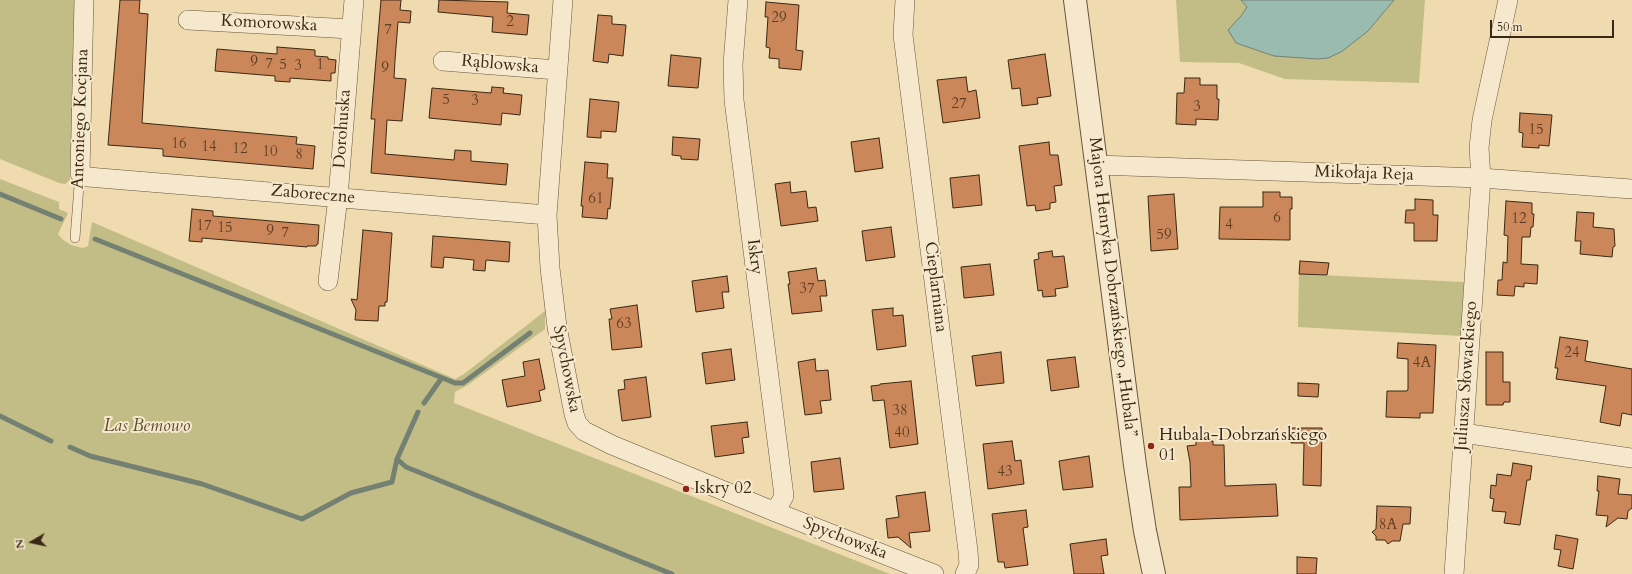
<!DOCTYPE html>
<html>
<head>
<meta charset="utf-8">
<style>
  body { margin:0 }
  #map { position:relative; width:1632px; height:574px; overflow:hidden; background:#f0dbb1; font-family:Cardo,serif }
  canvas { display:block }
  .north { position:absolute; left:12px; top:522px; width:40px; height:40px; -webkit-text-stroke:3px #f5e8cc; paint-order:stroke; rotate:261deg; font-size:11px; font-weight:700; line-height:16px; text-align:center; color:#3a2714 }
  .north::after { content:''; display:block; margin:auto; width:14px; height:18px; background:#3a2714; clip-path:polygon(50% 0,100% 100%,50% 72%,0 100%) }
  .scale { position:absolute; left:1490px; top:20px; width:124px; height:18px; box-sizing:border-box; border:2px solid #3a2714; border-top:0; padding-left:5px; font-size:12px; line-height:14px; white-space:nowrap; color:#3a2714; -webkit-text-stroke:3px #f5e8cc; paint-order:stroke }
</style>
</head>
<body>
<div id="map">
<canvas width="1632" height="574"></canvas>
<div class="north">N</div>
<div class="scale">50 m</div>
</div>
<script>
const ctx = document.querySelector('canvas').getContext('2d');
ctx.lineJoin = 'round';
function fill(path, color) { ctx.fillStyle = color; ctx.fill(path, 'evenodd'); }
const shape = rows => new Path2D(rows.map(r => 'M' + r).join(''));
function stroke(path, color, width, dash) { ctx.strokeStyle = color; ctx.lineWidth = width; ctx.lineCap = dash ? 'butt' : 'round'; ctx.setLineDash(dash || []); ctx.stroke(path); }
function write(font, color, halo, rows, align = 'center') {
  ctx.font = font + ' Cardo,serif'; ctx.lineWidth = 4; ctx.setLineDash([]); ctx.textBaseline = 'middle'; ctx.strokeStyle = halo; ctx.fillStyle = color; for (const [text, x, y, turn = 0] of rows) {
    ctx.save(); ctx.translate(x, y); ctx.rotate((+turn || 0) * Math.PI / 180); ctx.textAlign = isNaN(turn) ? turn : align; if (halo) ctx.strokeText(text, 0, 0); ctx.fillText(text, 0, 0); ctx.restore();
  }
}
const green = shape([
  [0,0,76,0,70,179,68,182,65,184,59,183,0,159],
  [1176,0,1241,0,1247,7,1241,16,1236,21,1236,43,1274,56,1368,31,1394,0,1425,0,1419,83,1285,79,1239,63,1180,62],
  [0,179,59,202,59,209,68,213,58,234,62,239,71,245,83,248,88,246,92,222,455,379,464,374,545,311,545,329,468,385,455,392,454,403,890,574,0,574],
  [1299,274,1464,282,1461,336,1298,327]
]);
const water = shape([
  [1241,0,1394,0,1368,31,1341,52,1328,58,1318,59,1274,56,1236,43,1228,30,1241,16,1247,7,1241,0]
]);
const stream = shape([
  [0,194,61,219],
  [95,239,455,383,463,383,530,333],
  [424,403,441,379],
  [0,416,51,441],
  [70,447,90,456,202,484,302,519,351,493,392,482,397,459,418,412],
  [397,459,406,467,672,574]
]);
const building = shape([
  [120,0,140,0,139,13,148,14,142,123,297,137,296,144,315,146,313,169,163,156,163,149,108,145,120,0],
  [381,0,401,0,400,10,411,11,410,23,398,22,395,60,394,78,406,79,402,121,387,120,385,154,454,160,455,150,471,151,471,161,508,164,506,185,371,173,375,119,371,119,381,0],
  [439,0,508,2,507,13,529,15,527,35,492,32,493,17,438,12,439,0],
  [766,2,799,5,796,50,803,51,801,70,779,68,779,59,769,58,770,48,766,47,768,17,765,17,766,2],
  [598,15,612,16,612,24,626,25,623,56,609,54,608,63,593,61,598,15],
  [277,47,315,50,315,56,328,57,328,59,336,60,335,73,331,73,331,81,290,78,290,82,275,81,275,76,215,71,217,49,277,54,277,47],
  [1045,54,1051,96,1037,98,1038,104,1022,106,1020,88,1012,89,1008,60,1045,54],
  [671,55,701,58,698,88,668,86,671,55],
  [966,77,968,92,976,90,980,118,943,123,937,80,966,77],
  [1185,78,1200,78,1200,85,1217,85,1217,99,1219,99,1218,120,1196,119,1196,125,1176,124,1177,93,1184,93,1185,78],
  [492,87,504,88,503,93,522,95,520,115,502,113,501,125,429,118,432,88,491,93,492,87],
  [590,99,619,102,616,132,601,131,601,138,587,137,590,99],
  [1520,113,1552,115,1549,146,1539,145,1539,148,1522,147,1523,133,1519,132,1520,113],
  [673,137,700,139,698,160,681,159,681,156,672,155,673,137],
  [879,138,883,168,855,172,851,142,879,138],
  [1049,142,1050,155,1058,155,1062,185,1054,186,1056,202,1050,203,1050,209,1036,211,1035,205,1027,206,1019,146,1049,142],
  [585,162,608,164,607,178,613,178,610,209,608,208,607,219,582,217,583,206,581,206,585,162],
  [979,175,982,205,953,208,950,178,979,175],
  [790,182,791,193,806,191,808,208,816,207,818,221,781,226,775,184,790,182],
  [1263,192,1280,192,1280,197,1292,197,1292,209,1290,209,1290,240,1219,239,1220,207,1263,207,1263,192],
  [1174,194,1178,249,1151,251,1148,196,1174,194],
  [1415,199,1433,200,1433,215,1438,215,1437,241,1414,241,1414,223,1405,223,1406,210,1415,210,1415,199],
  [1506,201,1532,203,1532,214,1534,214,1533,227,1531,227,1530,237,1522,237,1521,264,1538,265,1537,284,1524,283,1524,287,1515,286,1514,296,1497,295,1498,280,1502,280,1503,262,1507,263,1508,236,1504,235,1506,201],
  [192,209,213,211,213,216,319,225,318,244,317,244,316,246,307,246,307,247,202,238,202,242,189,241,192,209],
  [1577,212,1594,213,1593,227,1614,229,1615,246,1613,247,1612,257,1580,254,1581,241,1575,241,1577,212],
  [891,227,895,257,866,261,862,231,891,227],
  [363,230,392,233,387,302,385,302,385,306,379,306,378,321,355,320,356,310,351,299,357,300,363,230],
  [433,236,510,242,509,262,486,260,485,271,473,270,474,260,444,257,443,268,431,267,433,236],
  [1052,251,1053,257,1064,256,1068,287,1055,289,1056,296,1043,297,1042,290,1038,291,1034,260,1039,259,1038,253,1052,251],
  [1300,261,1329,263,1327,275,1299,274,1300,261],
  [990,264,994,295,964,298,961,267,990,264],
  [816,268,818,281,825,280,827,296,820,296,822,311,792,314,788,284,790,284,788,272,816,268],
  [727,276,729,292,722,292,724,308,696,312,692,281,727,276],
  [637,305,642,347,612,350,609,319,612,319,610,309,637,305],
  [893,308,893,316,903,315,906,346,877,350,872,310,893,308],
  [1560,337,1588,341,1585,361,1632,369,1632,415,1622,413,1620,426,1600,422,1606,386,1556,379,1558,368,1555,368,1560,337],
  [1398,343,1436,345,1433,413,1420,413,1420,418,1386,417,1387,391,1407,391,1408,389,1408,359,1397,358,1398,343],
  [731,349,735,380,706,384,702,353,731,349],
  [1001,352,1004,383,976,386,972,356,1001,352],
  [1486,352,1503,352,1503,382,1510,382,1510,402,1504,402,1503,405,1486,405,1486,352],
  [1075,357,1079,387,1051,391,1047,360,1075,357],
  [539,359,545,389,539,391,541,401,507,407,502,380,525,376,523,362,539,359],
  [815,359,816,371,828,370,831,400,820,401,822,413,805,415,798,362,815,359],
  [646,377,651,417,622,421,618,390,625,389,624,380,646,377],
  [911,381,918,444,890,448,884,400,873,401,871,386,880,385,880,384,911,381],
  [1298,383,1319,384,1318,397,1298,396,1298,383],
  [747,422,749,437,742,438,744,453,715,457,711,426,747,422],
  [1291,428,1322,428,1321,486,1303,485,1304,443,1291,443,1291,428],
  [1012,441,1015,461,1021,460,1024,484,988,489,983,444,1012,441],
  [1196,441,1213,441,1213,445,1224,445,1225,486,1276,484,1278,516,1180,520,1179,487,1191,487,1190,462,1187,446,1196,445,1196,441],
  [1089,456,1093,487,1063,490,1059,461,1089,456],
  [840,458,844,489,814,492,811,462,840,458],
  [1513,463,1532,466,1530,480,1527,480,1520,525,1504,523,1506,512,1492,511,1494,499,1490,498,1491,485,1496,486,1497,474,1511,476,1513,463],
  [1598,476,1620,479,1618,494,1632,495,1632,508,1628,511,1627,519,1618,518,1606,527,1608,516,1596,515,1599,491,1597,491,1598,476],
  [925,492,930,531,909,533,911,548,898,537,888,538,886,519,899,517,896,496,925,492],
  [1377,506,1411,507,1410,524,1403,524,1400,541,1392,541,1388,544,1385,540,1376,540,1376,536,1372,532,1376,529,1377,506],
  [1026,510,1028,527,1023,528,1028,565,1005,568,1004,562,998,562,992,514,1026,510],
  [1556,535,1578,539,1573,569,1558,566,1561,550,1554,549,1556,535],
  [1106,539,1108,555,1101,556,1104,574,1074,574,1070,544,1106,539],
  [1297,557,1317,558,1316,574,1297,574,1297,557]
]);
const service = shape([
  [75,238,80,173]
]);
const minor = shape([
  [84,0,80,173,88,177,547,215],
  [563,0,547,215,550,268,557,327,574,414,577,423,584,431,612,445,773,511,934,574],
  [738,0,733,64,734,100,784,496,779,505,773,511],
  [905,0,903,35,968,551,969,565,965,574],
  [188,20,351,29],
  [443,61,557,70],
  [1096,165,1481,178,1632,189],
  [328,281,338,197,354,0],
  [1463,433,1632,458],
  [1454,574,1481,178,1479,148,1482,120,1508,0]
]);
const tertiary = shape([
  [1075,0,1135,465,1145,531,1154,574]
]);
const markers = [
  [1151,446,4,"#8f2418"],
  [686,489,4,"#8f2418"]
];
const numberNames = [
  ["29",779,19],
  ["2",510,23],
  ["7",388,31],
  ["9",254,63],
  ["7",269,65],
  ["5",283,66],
  ["1",320,66],
  ["3",298,67],
  ["9",385,69],
  ["5",446,101],
  ["3",475,102],
  ["27",959,105],
  ["3",1197,108],
  ["15",1536,131],
  ["16",179,145],
  ["14",209,148],
  ["12",240,150],
  ["10",270,153],
  ["8",299,156],
  ["61",596,200],
  ["6",1277,219],
  ["12",1519,220],
  ["4",1229,226],
  ["17",204,227],
  ["15",225,229],
  ["9",270,232],
  ["7",285,234],
  ["59",1164,236],
  ["37",807,290],
  ["63",624,325],
  ["24",1572,354],
  ["4A",1422,364],
  ["38",900,412],
  ["40",902,434],
  ["43",1005,473],
  ["8A",1388,526]
];
const streetNames = [
  ["Komorowska",269,24,3],
  ["Rąblowska",500,65,5],
  ["Antoniego Kocjana",81,119,-88],
  ["Dorohuska",343,129,-86],
  ["Mikołaja Reja",1364,174,2],
  ["Zaboreczne",313,195,5],
  ["Iskry",754,257,83],
  ["Cieplarniana",935,287,83],
  ["Majora Henryka Dobrzańskiego „Hubala”",1112,287,83],
  ["Spychowska",566,369,79],
  ["Juliusza Słowackiego",1467,376,-86],
  ["Spychowska",845,539,21]
];
const parkNames = [
  ["Las Bemowo",147,427]
];
const poiNames = [
  ["Hubala-Dobrzańskiego",1159,436],
  ["01",1159,456],
  ["Iskry 02",694,489]
];
fill(green, '#c2bd86');
fill(water, '#9abbb0');
stroke(water, '#748072', 1);
stroke(stream, '#748072', 5);
fill(building, '#cb8759');
stroke(building, '#3a2714', 1);
stroke(service, '#68543b', 10);
stroke(minor, '#68543b', 20);
stroke(tertiary, '#68543b', 24);
stroke(service, '#f5e8cc', 9);
stroke(minor, '#f5e8cc', 19);
stroke(tertiary, '#f5e8cc', 22);
for (const [x, y, r, color] of markers) { const dot = new Path2D(); dot.arc(x, y, r, 0, 2 * Math.PI); ctx.fillStyle = color; ctx.fill(dot); stroke(dot, '#f5e8cc', 1.5); }
write('15px', '#5e3f25', null, numberNames);
write('17px', '#3a2714', '#f5e8cc', streetNames);
write('italic 17px', '#5c4c30', '#f5e8cc', parkNames);
write('17px', '#3a2714', '#f5e8cc', poiNames, 'left');
</script>
</body>
</html>
